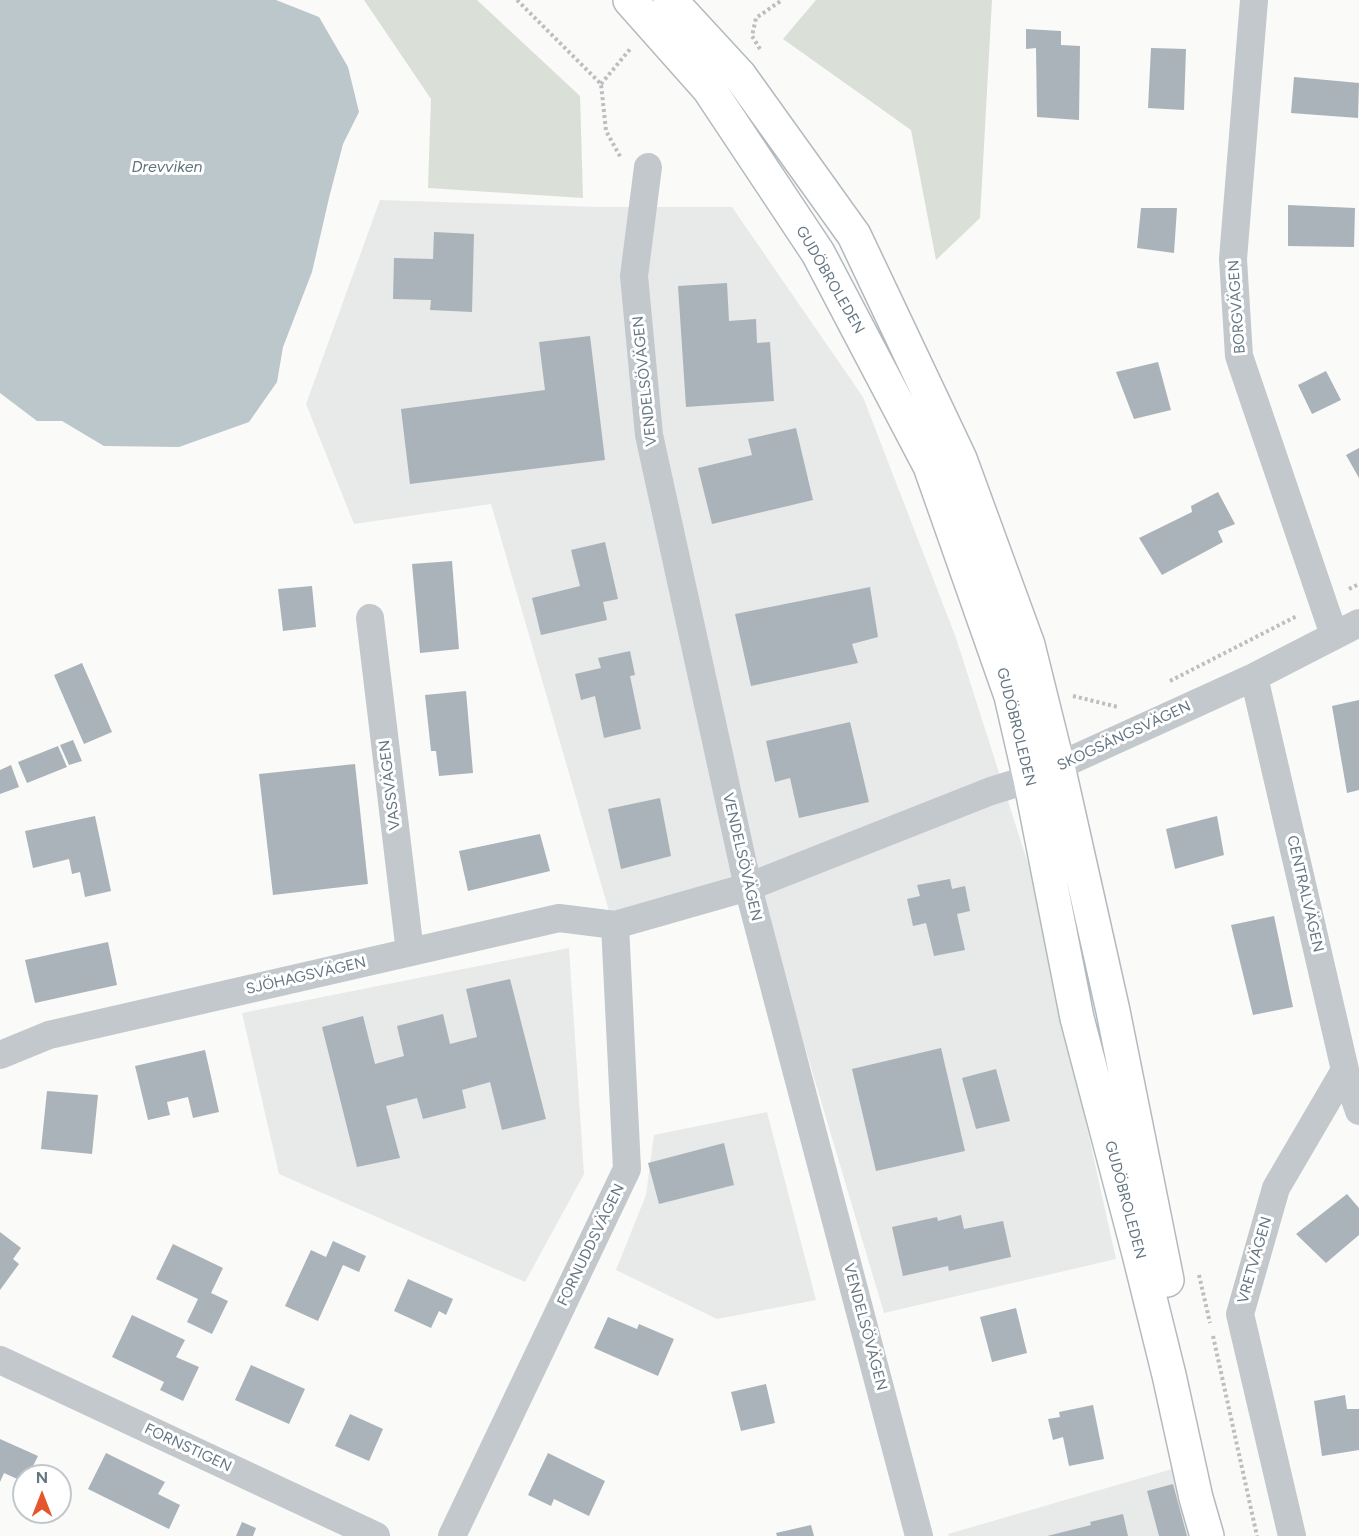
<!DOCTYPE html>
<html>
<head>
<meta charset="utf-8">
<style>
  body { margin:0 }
  #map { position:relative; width:1359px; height:1536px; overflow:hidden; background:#fafaf8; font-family:Figtree,sans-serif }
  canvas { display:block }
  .north { position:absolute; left:12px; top:1464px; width:60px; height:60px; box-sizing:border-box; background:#fff; border:2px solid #c1c8cd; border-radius:50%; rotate:0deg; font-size:16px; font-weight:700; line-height:24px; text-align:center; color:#657683 }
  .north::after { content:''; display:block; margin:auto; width:21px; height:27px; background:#e4572e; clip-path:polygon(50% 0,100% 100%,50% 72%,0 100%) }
</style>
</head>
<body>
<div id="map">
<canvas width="1359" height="1536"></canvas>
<div class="north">N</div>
</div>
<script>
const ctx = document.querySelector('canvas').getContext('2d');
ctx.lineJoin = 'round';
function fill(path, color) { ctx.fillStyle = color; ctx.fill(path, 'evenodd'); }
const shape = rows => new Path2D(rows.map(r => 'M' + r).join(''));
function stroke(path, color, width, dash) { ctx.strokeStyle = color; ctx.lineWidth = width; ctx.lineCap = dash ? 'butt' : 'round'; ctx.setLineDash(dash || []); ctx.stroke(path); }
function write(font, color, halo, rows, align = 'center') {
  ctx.font = font + ' Figtree,sans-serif'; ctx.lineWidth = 6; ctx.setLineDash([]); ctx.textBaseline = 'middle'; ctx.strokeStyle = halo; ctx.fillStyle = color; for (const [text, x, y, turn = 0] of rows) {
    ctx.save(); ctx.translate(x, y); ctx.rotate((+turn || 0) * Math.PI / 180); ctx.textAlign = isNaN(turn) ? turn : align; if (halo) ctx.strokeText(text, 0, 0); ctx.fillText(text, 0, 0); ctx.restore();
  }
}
const built = shape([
  [380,200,599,207,732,207,863,397,956,638,1031,873,1116,1259,884,1313,755,879,613,925,491,504,354,524,306,404],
  [569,948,584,1174,525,1282,279,1174,242,1013],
  [767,1112,816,1300,717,1319,616,1270,646,1195,654,1135],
  [1179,1467,1199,1536,949,1536,948,1534]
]);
const green = shape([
  [364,0,477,0,580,96,583,198,428,188,431,99],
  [816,0,992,0,980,218,936,260,911,130,783,39]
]);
const water = shape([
  [0,0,276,0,319,17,348,67,359,112,343,144,329,198,312,272,283,347,277,382,249,422,179,447,104,446,62,421,37,421,0,393]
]);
const building = shape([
  [1026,29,1061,31,1061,45,1080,46,1079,120,1037,117,1036,48,1026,49],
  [1151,48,1186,49,1184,110,1148,108],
  [1294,77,1359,83,1358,118,1291,113],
  [1288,205,1355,208,1354,247,1288,246],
  [1141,208,1177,208,1174,253,1137,248],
  [434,232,474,234,472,312,430,310,431,300,393,299,394,258,433,259],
  [727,283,729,321,756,319,757,343,770,342,774,401,686,407,678,286],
  [590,336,605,460,410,484,401,409,545,390,539,342],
  [1158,362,1171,410,1134,419,1116,372],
  [1326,371,1341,400,1312,414,1298,385],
  [796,428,813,500,712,524,698,468,752,455,748,439],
  [1359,448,1359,478,1346,455],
  [1218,492,1235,524,1218,531,1223,542,1162,575,1139,538,1192,512,1191,506],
  [605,542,618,599,603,602,607,620,541,635,532,598,580,586,571,550],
  [452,561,459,649,420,653,412,564],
  [312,586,316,627,283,631,278,589],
  [870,587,878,637,852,644,858,663,751,686,735,614],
  [630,651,635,675,630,676,641,729,604,738,595,696,581,700,575,674,601,668,598,658],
  [82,663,112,732,84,744,54,675],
  [466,691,473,773,439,776,436,751,431,751,425,695],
  [1359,700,1359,790,1347,793,1332,706],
  [850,722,869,802,799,818,790,778,775,782,766,741],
  [73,740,82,761,69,765,60,745],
  [58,746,67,767,27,783,18,762],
  [355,764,368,884,273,895,259,774],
  [11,765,19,787,0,794,0,770],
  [660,798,671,856,621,869,608,809],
  [95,816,111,891,85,897,80,872,72,874,69,859,33,868,25,831],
  [1217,816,1224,855,1175,869,1166,829],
  [540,834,550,871,468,891,459,851],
  [950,879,952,889,965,886,970,911,957,914,965,950,934,956,926,923,913,926,907,899,920,896,917,885],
  [1274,916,1293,1007,1253,1015,1231,925],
  [108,942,117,985,35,1003,25,960],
  [510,979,546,1119,502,1130,490,1082,462,1090,466,1108,423,1119,417,1098,386,1106,400,1158,357,1167,322,1027,363,1016,375,1064,404,1056,397,1026,443,1014,450,1044,477,1037,466,989],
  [941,1048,965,1151,876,1171,852,1069],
  [205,1050,219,1112,193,1118,188,1097,167,1102,170,1115,148,1120,135,1066],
  [996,1069,1010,1121,976,1129,962,1078],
  [47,1091,98,1095,92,1154,41,1149],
  [724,1143,734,1185,659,1204,648,1163],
  [1347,1194,1359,1208,1359,1235,1326,1263,1296,1234],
  [961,1215,964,1229,1003,1221,1011,1257,949,1271,948,1266,903,1276,892,1227,937,1217,938,1221],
  [0,1232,21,1248,13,1259,19,1264,0,1290],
  [333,1241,366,1256,359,1272,343,1265,318,1321,285,1306,311,1250,326,1257],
  [173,1244,223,1268,211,1293,228,1301,212,1334,187,1322,198,1299,156,1279],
  [408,1279,453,1299,446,1315,439,1311,431,1328,394,1311],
  [1016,1308,1027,1353,992,1362,980,1317],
  [132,1315,185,1340,176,1357,199,1367,183,1401,160,1390,164,1382,112,1357],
  [608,1317,637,1329,639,1324,674,1339,658,1376,594,1348],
  [251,1365,305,1389,289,1424,235,1400],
  [766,1384,775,1423,741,1431,731,1392],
  [1345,1395,1347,1409,1359,1409,1359,1450,1322,1456,1314,1401],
  [1093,1405,1104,1459,1069,1466,1063,1437,1053,1440,1048,1419,1060,1417,1059,1412],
  [350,1414,383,1429,369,1461,335,1446],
  [0,1439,38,1456,28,1476,24,1476,24,1482,4,1473,0,1482],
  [106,1453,165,1482,158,1494,180,1505,169,1529,88,1489],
  [548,1453,605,1481,589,1516,554,1499,551,1506,528,1495],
  [1173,1484,1187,1536,1159,1536,1147,1491],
  [1123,1514,1128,1536,1047,1536,1091,1525,1090,1522],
  [242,1522,256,1528,253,1536,236,1536],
  [811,1525,814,1536,777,1536,776,1533]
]);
const path = shape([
  [517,0,601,84,606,131,621,158],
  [760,49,752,36,756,18,782,0],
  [601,84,631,48],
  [1349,589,1359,584],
  [1170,681,1297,616],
  [1073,696,1118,707],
  [1199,1275,1210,1323],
  [1213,1336,1257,1536]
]);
const street = shape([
  [1254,0,1233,259,1239,356,1334,635],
  [648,167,634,276,649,435,748,887,919,1536],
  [370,618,410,952],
  [1254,677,1345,1070,1359,1111],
  [0,1055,49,1035,559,918,615,925],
  [0,1360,376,1536],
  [452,1536,627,1169,615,925,748,887,991,791,1030,779,1254,677,1359,623],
  [1292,1536,1240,1314,1276,1188,1345,1070]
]);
const secondary = shape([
  [630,0,709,89,818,253,930,466,1011,696,1030,779,1077,1018,1139,1254,1169,1375,1196,1498,1207,1536],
  [670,0,740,76,854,235,960,459,1028,645,1058,766,1113,1011,1167,1280]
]);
const streetNames = [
  ["GUDÖBROLEDEN",830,280,60],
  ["BORGVÄGEN",1237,307,-94],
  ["VENDELSÖVÄGEN",645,381,-96],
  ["GUDÖBROLEDEN",1016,727,76],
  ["SKOGSÄNGSVÄGEN",1124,736,-25],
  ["VASSVÄGEN",390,785,-97],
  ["VENDELSÖVÄGEN",742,857,77],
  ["CENTRALVÄGEN",1305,894,77],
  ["SJÖHAGSVÄGEN",306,976,-13],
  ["GUDÖBROLEDEN",1125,1200,75],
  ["FORNUDDSVÄGEN",591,1245,-64],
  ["VRETVÄGEN",1255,1260,-74],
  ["VENDELSÖVÄGEN",865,1327,75],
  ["FORNSTIGEN",188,1448,25]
];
const waterNames = [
  ["Drevviken",167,167]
];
fill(built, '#e8e9e9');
fill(green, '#dadfd7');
fill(water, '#bbc7cb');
fill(building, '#aab3b9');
stroke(secondary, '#b3babf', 36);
stroke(path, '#bbbfc2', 4, [3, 3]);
stroke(street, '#c3c8cc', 28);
stroke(secondary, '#fff', 33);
write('15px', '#657683', '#fff', streetNames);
write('italic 16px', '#60757c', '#fff', waterNames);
</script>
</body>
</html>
